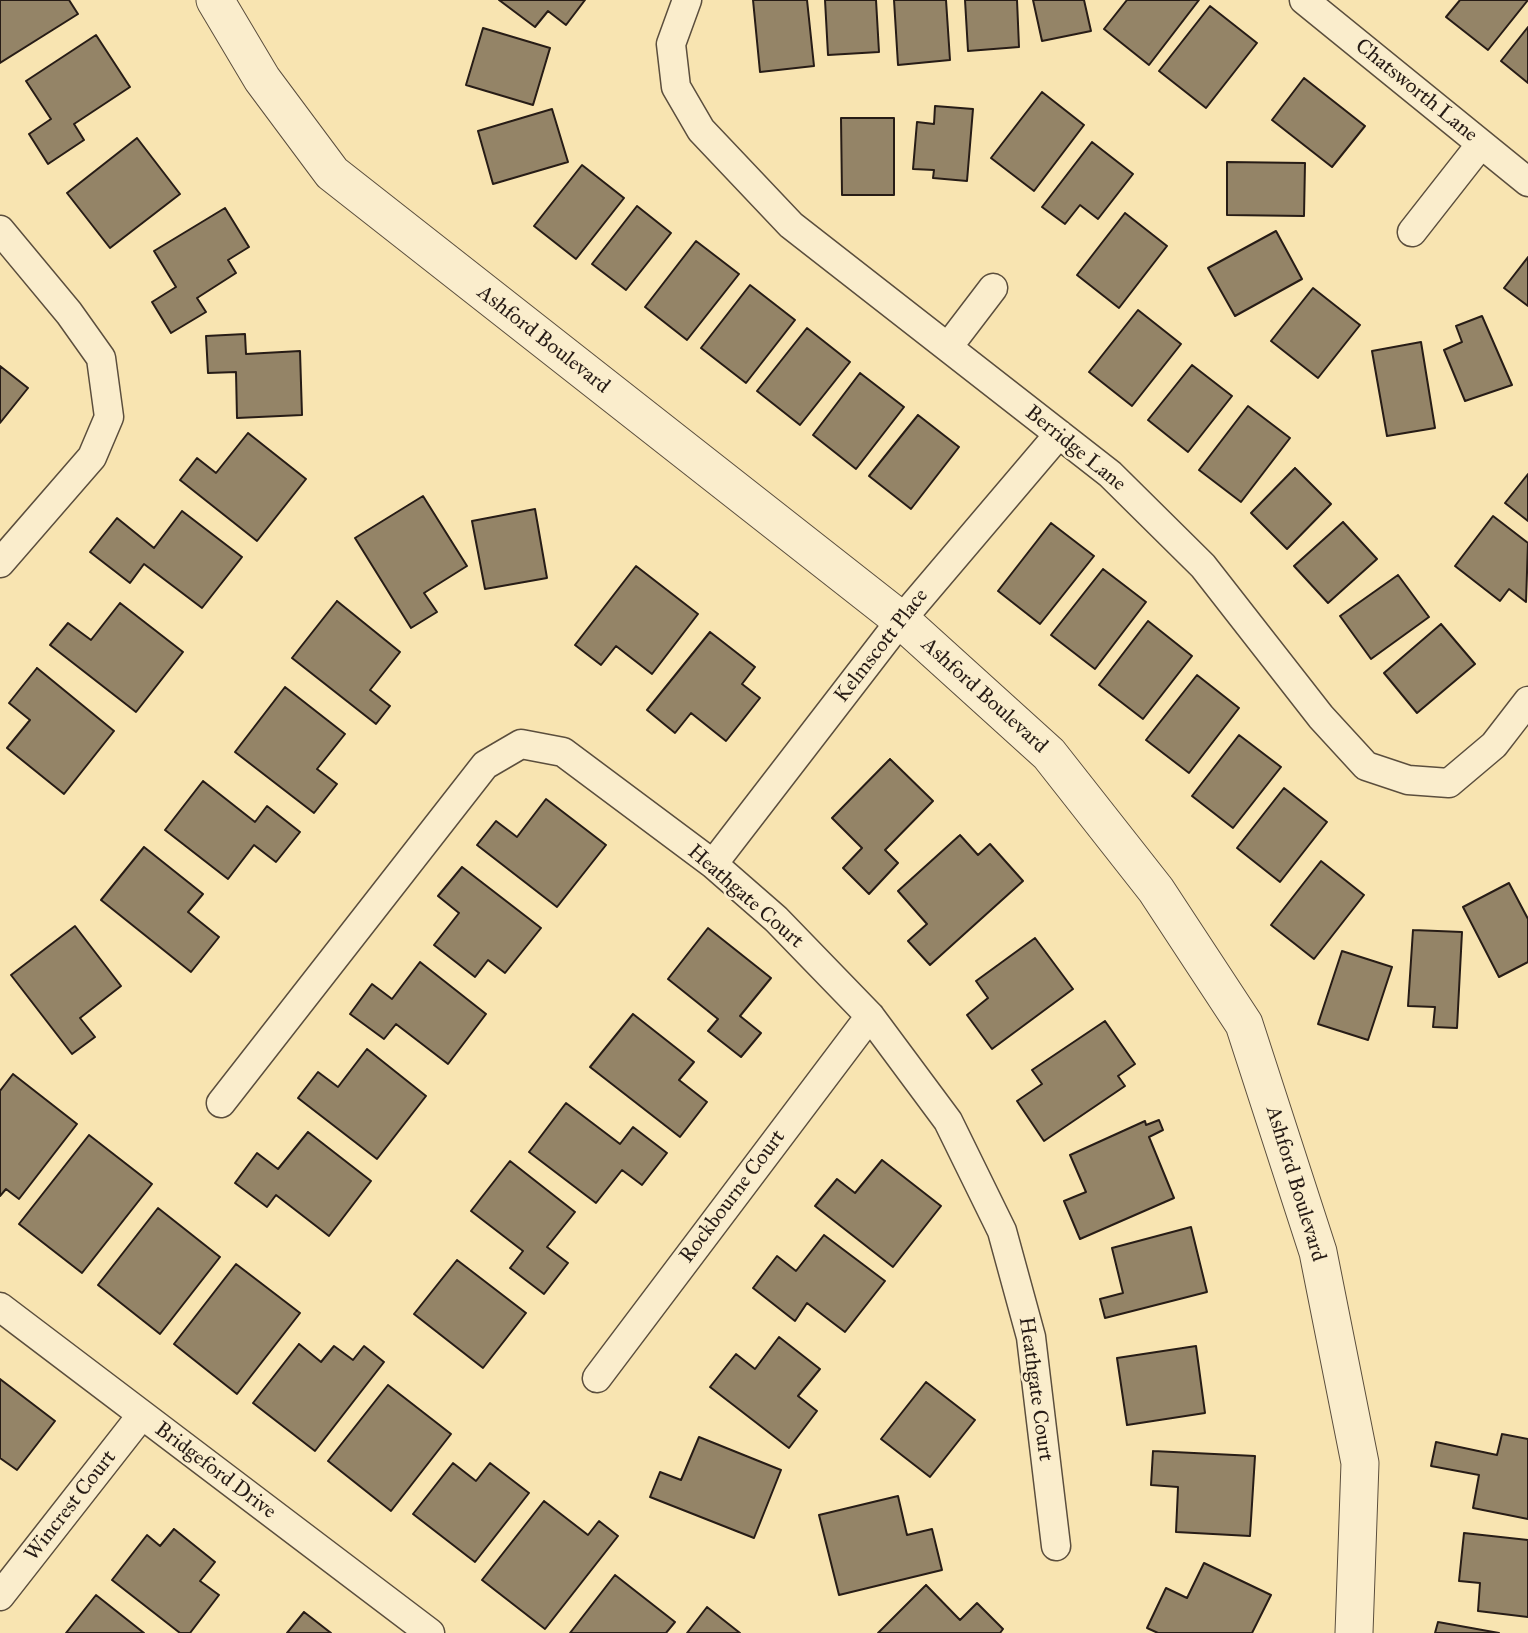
<!DOCTYPE html>
<html>
<head>
<meta charset="utf-8">
<style>
  body { margin:0 }
  canvas { display:block; background:#f8e4b1 }
</style>
</head>
<body>
<canvas width="1528" height="1633"></canvas>
<script>
const ctx = document.querySelector('canvas').getContext('2d');
ctx.lineJoin = 'round';
function fill(path, color) { ctx.fillStyle = color; ctx.fill(path, 'evenodd'); }
const shape = rows => new Path2D(rows.map(r => 'M' + r).join(''));
function stroke(path, color, width, dash) { ctx.strokeStyle = color; ctx.lineWidth = width; ctx.lineCap = dash ? 'butt' : 'round'; ctx.setLineDash(dash || []); ctx.stroke(path); }
function write(font, color, halo, rows, align = 'center') {
  ctx.font = font + ' "IM FELL Great Primer",serif'; ctx.lineWidth = 5; ctx.setLineDash([]); ctx.textBaseline = 'middle'; ctx.strokeStyle = halo; ctx.fillStyle = color; for (const [text, x, y, turn = 0] of rows) {
    ctx.save(); ctx.translate(x, y); ctx.rotate((+turn || 0) * Math.PI / 180); ctx.textAlign = isNaN(turn) ? turn : align; if (halo) ctx.strokeText(text, 0, 0); ctx.fillText(text, 0, 0); ctx.restore();
  }
}
const building = shape([
  [0,0,69,0,78,14,0,63,0,0],
  [499,0,585,0,566,25,548,11,535,27,499,0],
  [753,0,807,0,814,66,760,72,753,0],
  [825,0,876,0,879,52,828,55,825,0],
  [894,0,946,0,950,60,898,65,894,0],
  [965,0,1017,0,1019,47,968,51,965,0],
  [1033,0,1084,0,1091,31,1042,41,1033,0],
  [1127,0,1199,0,1149,65,1104,29,1127,0],
  [1460,0,1528,0,1488,50,1446,17,1460,0],
  [1210,6,1257,43,1206,108,1159,71,1210,6],
  [1528,27,1528,83,1501,61,1528,27],
  [483,28,550,48,533,105,466,85,483,28],
  [96,35,130,87,74,124,84,140,48,164,29,134,51,119,26,81,96,35],
  [1304,78,1365,126,1332,167,1272,120,1304,78],
  [1042,92,1084,125,1034,191,991,158,1042,92],
  [935,106,973,109,967,181,933,178,934,170,913,169,917,122,934,124,935,106],
  [552,109,568,162,493,184,478,131,552,109],
  [841,118,894,118,894,195,842,195,841,118],
  [137,138,180,194,110,248,67,193,137,138],
  [1092,142,1133,174,1098,219,1080,205,1065,224,1042,207,1092,142],
  [1227,162,1305,163,1304,216,1227,215,1227,162],
  [582,165,624,198,576,259,534,226,582,165],
  [637,206,671,233,626,290,592,264,637,206],
  [225,208,249,247,228,260,236,273,197,298,206,312,171,333,152,302,176,287,154,251,225,208],
  [1125,213,1167,246,1119,308,1077,275,1125,213],
  [1276,231,1302,279,1235,316,1208,268,1276,231],
  [696,241,739,274,687,340,645,307,696,241],
  [1528,257,1528,306,1504,288,1528,257],
  [750,285,795,320,746,383,701,348,750,285],
  [1313,288,1360,325,1318,378,1271,341,1313,288],
  [1138,310,1181,344,1132,406,1089,372,1138,310],
  [1482,316,1512,385,1465,401,1444,350,1462,342,1456,326,1482,316],
  [807,328,850,362,800,425,757,391,807,328],
  [245,334,246,354,300,351,302,415,237,418,236,372,208,373,206,336,245,334],
  [1421,342,1435,428,1387,436,1372,351,1421,342],
  [1192,365,1232,396,1188,452,1148,420,1192,365],
  [0,366,28,388,0,423,0,366],
  [860,373,904,407,856,469,813,435,860,373],
  [1248,406,1290,438,1241,502,1199,470,1248,406],
  [918,415,959,447,911,509,869,476,918,415],
  [248,433,306,479,257,541,180,480,197,458,216,473,248,433],
  [1295,468,1331,504,1287,549,1251,513,1295,468],
  [1528,474,1528,521,1505,503,1528,474],
  [423,496,467,566,424,593,437,612,411,628,355,538,423,496],
  [535,509,547,578,485,589,472,521,535,509],
  [182,511,242,557,202,608,144,564,130,583,90,552,117,518,154,548,182,511],
  [1493,516,1528,543,1526,602,1509,589,1500,601,1455,566,1493,516],
  [1343,522,1377,559,1328,603,1294,566,1343,522],
  [1051,523,1094,556,1040,624,998,591,1051,523],
  [636,566,698,614,652,674,616,646,601,665,575,645,636,566],
  [1103,569,1146,602,1095,669,1051,635,1103,569],
  [1398,575,1429,617,1371,659,1340,616,1398,575],
  [337,601,400,652,370,690,390,706,376,724,292,658,337,601],
  [120,603,183,652,136,712,50,645,68,623,91,640,120,603],
  [1148,621,1192,656,1143,719,1099,685,1148,621],
  [1441,624,1475,664,1417,713,1384,673,1441,624],
  [710,632,755,667,742,684,760,698,726,741,691,713,675,733,647,710,710,632],
  [37,668,114,731,64,794,7,748,30,720,9,703,37,668],
  [1197,675,1239,708,1189,773,1146,740,1197,675],
  [285,687,345,734,317,769,337,784,314,813,235,752,285,687],
  [1239,735,1281,767,1233,828,1192,796,1239,735],
  [890,759,933,801,885,850,898,863,869,894,843,868,862,848,832,818,890,759],
  [203,781,255,822,267,806,300,832,276,862,254,845,228,879,165,830,203,781],
  [1284,788,1327,822,1280,882,1237,848,1284,788],
  [546,799,606,845,557,907,477,845,496,821,517,837,546,799],
  [960,835,978,855,990,844,1023,881,930,965,908,941,927,924,898,891,960,835],
  [144,847,203,894,188,912,219,937,191,972,101,900,144,847],
  [1321,861,1364,895,1314,959,1271,925,1321,861],
  [462,867,541,928,505,973,488,960,475,977,434,945,459,913,438,896,462,867],
  [1509,883,1528,919,1528,962,1499,977,1463,907,1509,883],
  [75,926,121,986,80,1018,95,1037,72,1054,11,975,75,926],
  [708,928,771,978,740,1016,761,1033,741,1057,708,1031,718,1019,668,979,708,928],
  [1413,930,1462,932,1457,1028,1433,1027,1435,1007,1408,1006,1413,930],
  [1035,938,1073,989,992,1049,967,1015,988,998,976,981,1035,938],
  [1342,951,1392,967,1368,1040,1318,1024,1342,951],
  [420,962,486,1014,448,1064,396,1024,384,1039,350,1014,372,984,392,999,420,962],
  [633,1014,694,1062,679,1080,707,1102,680,1137,590,1067,633,1014],
  [1105,1021,1135,1064,1118,1076,1125,1086,1044,1141,1017,1101,1042,1084,1032,1070,1105,1021],
  [367,1049,426,1096,377,1159,298,1098,318,1072,338,1087,367,1049],
  [13,1074,77,1124,19,1199,6,1189,0,1196,0,1091,13,1074],
  [566,1103,620,1144,633,1127,667,1153,642,1185,622,1170,596,1203,529,1152,566,1103],
  [1159,1120,1163,1130,1149,1137,1174,1198,1080,1239,1064,1201,1086,1192,1070,1155,1145,1121,1146,1125,1159,1120],
  [308,1132,371,1181,329,1236,276,1195,267,1207,235,1183,257,1153,278,1169,308,1132],
  [89,1135,152,1184,82,1273,19,1224,89,1135],
  [882,1160,941,1206,893,1267,815,1206,837,1179,855,1193,882,1160],
  [510,1161,575,1212,547,1247,568,1263,544,1294,510,1268,523,1251,471,1211,510,1161],
  [158,1208,220,1257,160,1334,98,1285,158,1208],
  [1191,1227,1207,1292,1105,1318,1100,1299,1123,1293,1112,1248,1191,1227],
  [824,1235,885,1281,845,1332,807,1303,795,1321,753,1288,777,1256,796,1271,824,1235],
  [457,1260,526,1313,483,1368,414,1314,457,1260],
  [236,1264,300,1313,237,1394,174,1344,236,1264],
  [779,1337,820,1369,798,1396,817,1411,789,1448,710,1387,736,1354,755,1369,779,1337],
  [299,1344,321,1362,334,1346,353,1360,364,1346,384,1362,315,1451,253,1403,299,1344],
  [1196,1346,1205,1413,1127,1425,1117,1358,1196,1346],
  [0,1379,55,1421,17,1470,0,1458,0,1379],
  [926,1382,975,1420,930,1477,881,1439,926,1382],
  [388,1385,451,1434,391,1511,328,1461,388,1385],
  [1502,1434,1528,1439,1528,1519,1473,1508,1479,1475,1431,1466,1436,1442,1497,1455,1502,1434],
  [699,1437,781,1470,754,1538,650,1497,660,1472,681,1480,699,1437],
  [1153,1451,1255,1456,1250,1536,1176,1532,1178,1487,1151,1485,1153,1451],
  [453,1463,476,1481,490,1463,529,1493,475,1562,413,1514,453,1463],
  [898,1496,907,1535,932,1529,942,1570,839,1595,819,1515,898,1496],
  [544,1501,588,1535,599,1521,618,1536,545,1629,482,1580,544,1501],
  [174,1529,215,1562,200,1581,219,1595,190,1633,180,1633,112,1580,147,1535,160,1546,174,1529],
  [1464,1533,1528,1540,1528,1617,1478,1611,1480,1583,1459,1581,1464,1533],
  [1204,1563,1271,1595,1252,1633,1158,1633,1147,1628,1166,1588,1187,1598,1204,1563],
  [615,1575,675,1622,666,1633,570,1633,615,1575],
  [926,1585,960,1620,977,1603,1003,1629,1000,1633,878,1633,926,1585],
  [96,1595,144,1633,66,1633,96,1595],
  [707,1607,740,1633,687,1633,707,1607],
  [304,1612,331,1633,287,1633,304,1612],
  [1438,1622,1499,1633,1435,1633,1438,1622]
]);
const minor = shape([
  [687,0,671,44,676,87,701,130,791,225,1110,474,1203,566,1321,717,1366,766,1408,780,1449,783,1494,745,1528,701],
  [1304,0,1528,182],
  [0,230,69,313,101,358,109,417,92,457,0,563],
  [1412,232,1481,144],
  [948,347,993,288],
  [713,864,901,620,1059,434],
  [221,1103,485,765,521,744,563,752,713,864,776,919,870,1016,948,1121,1002,1231,1031,1337,1056,1546],
  [0,1307,430,1633],
  [597,1378,870,1016],
  [0,1596,141,1416]
]);
const tertiary = shape([
  [215,0,262,79,332,173,901,620,1049,754,1156,890,1244,1024,1318,1252,1360,1463,1354,1633]
]);
const streetNames = [
  ["Chatsworth Lane",1416,91,39],
  ["Ashford Boulevard",543,340,38],
  ["Berridge Lane",1075,449,39],
  ["Kelmscott Place",882,646,-52],
  ["Ashford Boulevard",984,696,42],
  ["Heathgate Court",745,897,41],
  ["Ashford Boulevard",1295,1184,73],
  ["Rockbourne Court",733,1197,-53],
  ["Heathgate Court",1035,1389,82],
  ["Bridgeford Drive",215,1471,37],
  ["Wincrest Court",71,1506,-52]
];
fill(building, '#948467');
stroke(building, '#271c16', 2);
stroke(minor, '#5b4e3d', 31);
stroke(tertiary, '#5b4e3d', 39);
stroke(minor, '#faedcc', 28);
stroke(tertiary, '#faedcc', 37);
write('21px', '#271c16', '#faedcc', streetNames);
</script>
</body>
</html>
